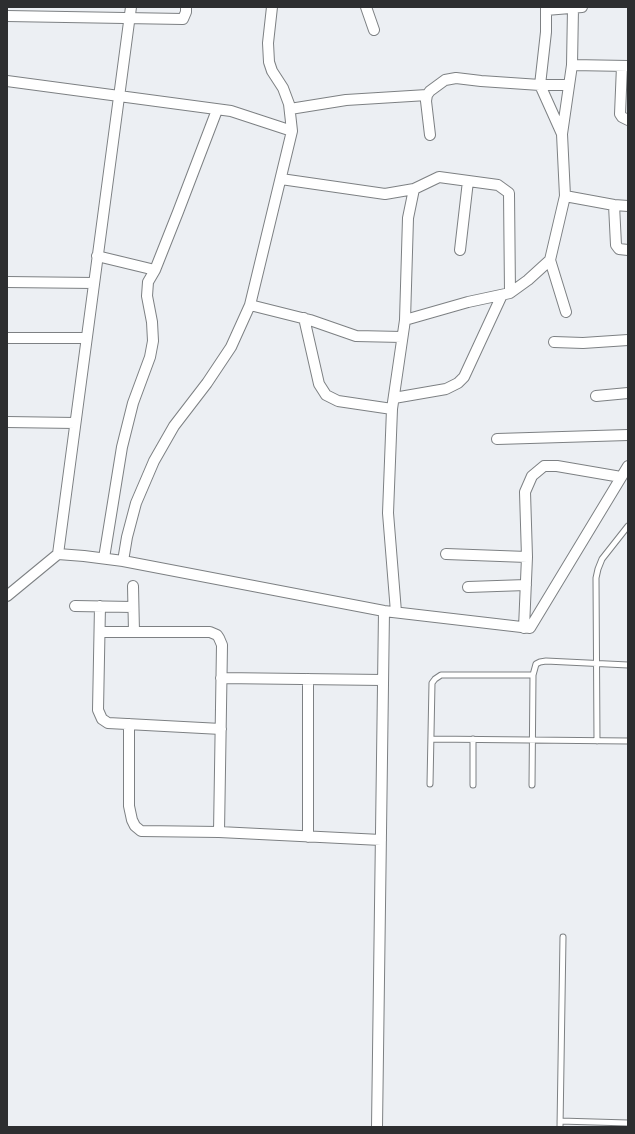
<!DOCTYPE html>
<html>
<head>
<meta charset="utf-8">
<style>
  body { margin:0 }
  #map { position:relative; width:635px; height:1134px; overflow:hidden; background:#eceff3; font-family:"Zilla Slab",serif }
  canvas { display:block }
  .frame { position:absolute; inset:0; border:8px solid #2d2e30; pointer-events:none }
</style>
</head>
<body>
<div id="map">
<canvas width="635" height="1134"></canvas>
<div class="frame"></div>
</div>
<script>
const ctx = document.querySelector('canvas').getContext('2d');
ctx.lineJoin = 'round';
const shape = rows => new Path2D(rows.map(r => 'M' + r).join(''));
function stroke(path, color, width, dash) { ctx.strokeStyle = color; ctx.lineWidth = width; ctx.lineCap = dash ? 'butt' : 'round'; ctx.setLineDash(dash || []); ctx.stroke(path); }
const service = shape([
  [431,739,628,741],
  [597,741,596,578,598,569,602,559,628,526],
  [430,784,432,683,435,679,441,675,533,675,536,664,540,662,546,661,628,665],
  [473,785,473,739],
  [532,785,533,675],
  [560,1121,628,1123],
  [560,1127,563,937]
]);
const minor = shape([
  [366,7,374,30],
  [546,7,546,32,540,85,562,134],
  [546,10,582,7],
  [7,16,183,19,186,12,186,7],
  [572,65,628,66],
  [622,66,620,114,622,117,628,120],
  [7,81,231,111,292,131],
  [290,109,346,100,427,95],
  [430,135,426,101,427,95,430,91,445,80,456,78,481,81,540,85,568,85],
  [281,179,385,194,414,189,439,177,498,185,509,193,510,293],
  [565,196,614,205,628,206],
  [614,205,616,245,619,249,628,250],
  [460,250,468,181],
  [97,256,155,270],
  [550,260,566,312],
  [7,282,94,283],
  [250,305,310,320,356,336,402,337],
  [304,318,319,384,326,395,338,401,392,409],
  [405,320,468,302,510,293,528,280,550,260,565,196,562,134,572,65,573,8],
  [7,338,86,338],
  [554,342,583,343,628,340],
  [596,396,628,393],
  [394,398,446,389,458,383,464,377,502,295],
  [7,422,75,423],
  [497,439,628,435],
  [58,554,131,7],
  [446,554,527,557],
  [104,558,122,447,133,403,150,357,153,341,152,322,147,296,148,282,155,270,178,212,217,110],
  [123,561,127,537,136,503,154,461,174,426,207,383,231,347,250,305,292,131,289,104,283,88,272,71,269,62,268,43,272,7],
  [133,586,134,632],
  [468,587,526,585],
  [7,596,58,554,84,556,123,561,384,611,530,628,628,466],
  [75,606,133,607],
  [100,606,98,710,102,719,108,723,221,729],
  [396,612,388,513,392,409,405,320,408,218,414,189],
  [524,628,527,557,525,492,532,476,544,466,557,466,621,477],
  [100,632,210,632,217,635,219,638,222,645,219,832],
  [221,678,383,680],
  [308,679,308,837],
  [129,724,129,806,132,820,135,826,141,831,219,832,381,840],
  [377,1127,384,611]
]);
stroke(service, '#7d8083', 7);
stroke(minor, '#7d8083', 12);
stroke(service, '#fff', 5);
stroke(minor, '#fff', 10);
</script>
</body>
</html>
